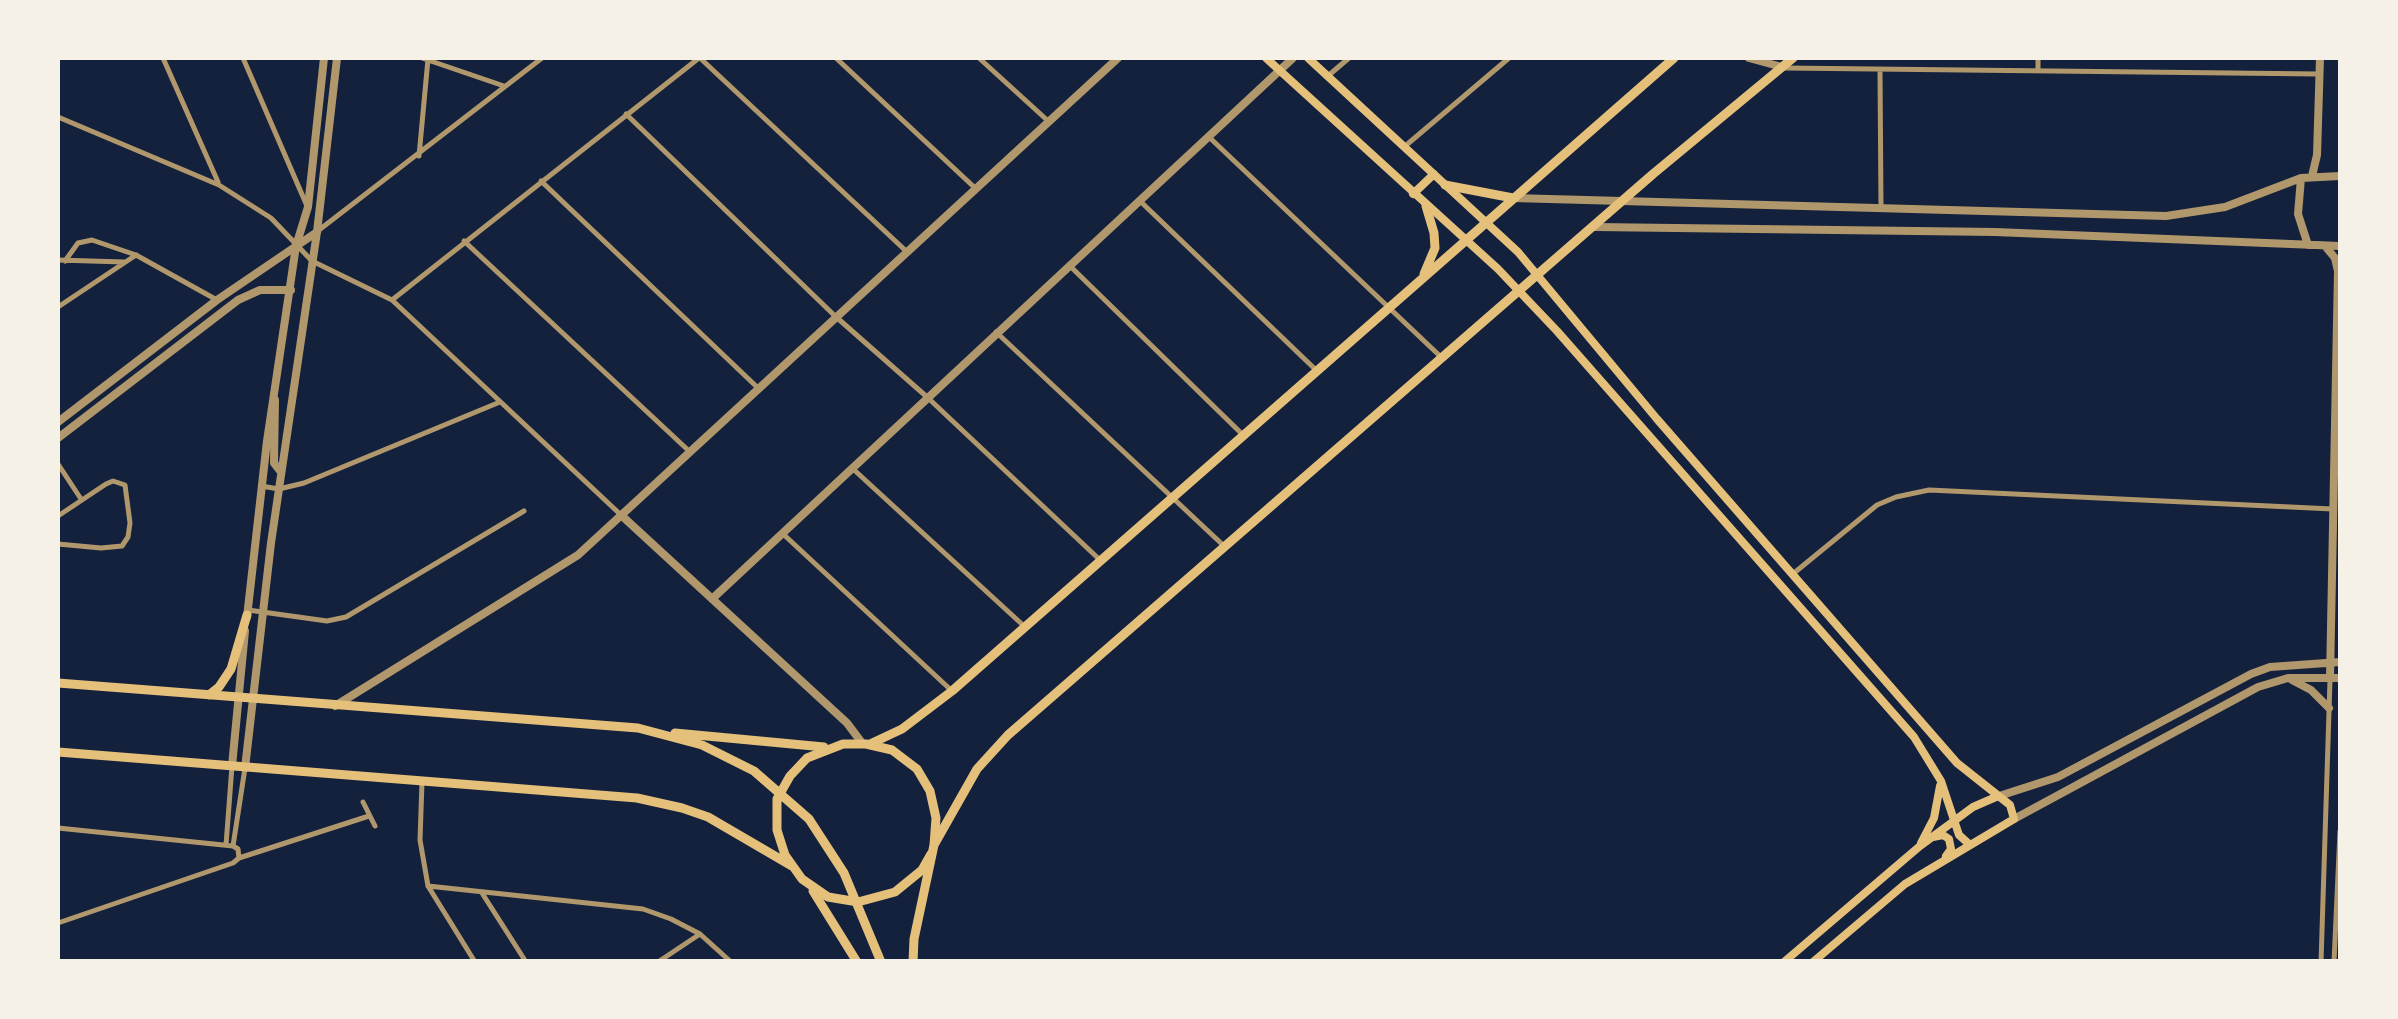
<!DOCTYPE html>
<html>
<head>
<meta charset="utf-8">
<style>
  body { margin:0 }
  #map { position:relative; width:2398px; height:1019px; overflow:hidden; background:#14213d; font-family:Quicksand,sans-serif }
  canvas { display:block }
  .frame { position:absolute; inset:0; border:60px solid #f6f1e7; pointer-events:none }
</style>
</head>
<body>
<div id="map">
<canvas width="2398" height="1019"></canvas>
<div class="frame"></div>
</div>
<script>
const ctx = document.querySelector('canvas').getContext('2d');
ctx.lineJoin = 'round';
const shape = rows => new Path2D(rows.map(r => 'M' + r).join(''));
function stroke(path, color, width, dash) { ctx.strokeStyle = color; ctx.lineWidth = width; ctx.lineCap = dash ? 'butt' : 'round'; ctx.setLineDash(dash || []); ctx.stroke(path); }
const minor = shape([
  [163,58,218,182],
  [243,58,307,206],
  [422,58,504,86],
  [700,58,906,251],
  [836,58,974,187],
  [979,58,1047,120],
  [2038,58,2038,70],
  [1785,68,2319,74],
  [1880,70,1881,207],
  [1329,75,1349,58],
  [626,114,835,316,927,397,1100,560],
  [58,117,219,185,271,218,312,261,392,300,621,515],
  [1210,138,1441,357],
  [1404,147,1509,58],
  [419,156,428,59],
  [541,181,758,388],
  [1140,201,1317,371],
  [319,230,542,58],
  [464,241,689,451],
  [58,260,124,262],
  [65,261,78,243,92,240,136,255,217,300],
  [1069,265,1242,434],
  [392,300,699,58],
  [58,307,136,255],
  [996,332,1224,546],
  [58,464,81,499],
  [852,468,1025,627],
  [261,486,279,489,304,483,500,402],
  [58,516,106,484,113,481,125,485,130,523,128,537,122,546,101,548,58,544],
  [782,533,952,691],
  [1794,573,1877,505,1896,497,1929,490,2333,509],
  [248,610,327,621,346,617,524,511],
  [422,782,420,840,428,886,475,962],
  [363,802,375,826],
  [58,828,233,846,238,849,239,858],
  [226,845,232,766],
  [233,846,245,768],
  [428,886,643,909,671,919,700,934,731,962],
  [482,893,526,962],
  [58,923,233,863,239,858,369,816],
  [658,962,700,934],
  [2321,962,2330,680],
  [2334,962,2340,831]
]);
const tertiary = shape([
  [1749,58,1782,67],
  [2312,176,2317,155,2320,58],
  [2301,178,2298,214,2308,245],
  [1513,198,2166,216,2225,207,2301,178,2340,176],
  [1595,227,1995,232,2340,246],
  [2325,246,2335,258,2338,271,2330,678],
  [275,400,274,463,281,472],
  [58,422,217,300,317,232],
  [58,438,238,300,260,290,291,290],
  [621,515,847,723,862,743],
  [712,599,1293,58],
  [247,617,267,441,296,246,308,207,324,58],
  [2292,680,2311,690,2329,708],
  [335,706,578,555,1118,58],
  [232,766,245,631],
  [245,768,271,543,317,232,337,58],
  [1996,797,2058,777,2251,674,2270,667,2340,662],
  [2014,819,2258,687,2288,678,2340,678]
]);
const secondary = shape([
  [1266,58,1498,269,1557,331,1914,737,1941,781,1959,835,1969,844],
  [1308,58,1518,252,1657,419,1957,763,2010,805,2014,819,1905,884,1813,962],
  [1413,194,1434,174],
  [1933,837,1943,835,1949,839,1951,849,1946,856],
  [1921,843,1934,818,1940,786],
  [1784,962,1920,846,1973,807,1996,797]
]);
const primary = shape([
  [1445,185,1513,198],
  [1424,274,1435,248,1434,233,1426,206],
  [58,683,638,728,702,745,754,771,809,819,844,873,881,962],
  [209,695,219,687,231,669,247,615],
  [675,733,824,747],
  [870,744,902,729,952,691,1674,58],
  [58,752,637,798,682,808,708,817,792,866],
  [934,845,977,769,1008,735,1653,174,1793,58],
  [813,891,857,962],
  [913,962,914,939,934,845,936,818,930,791,917,769,892,750,866,744,843,744,807,758,790,776,777,799,777,830,785,855,802,879,828,897,858,902,895,892,922,870,931,854]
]);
stroke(minor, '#b1986c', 5);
stroke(tertiary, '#b1986c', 8);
stroke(secondary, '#e5c07b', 8);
stroke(primary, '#e5c07b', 9);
</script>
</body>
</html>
